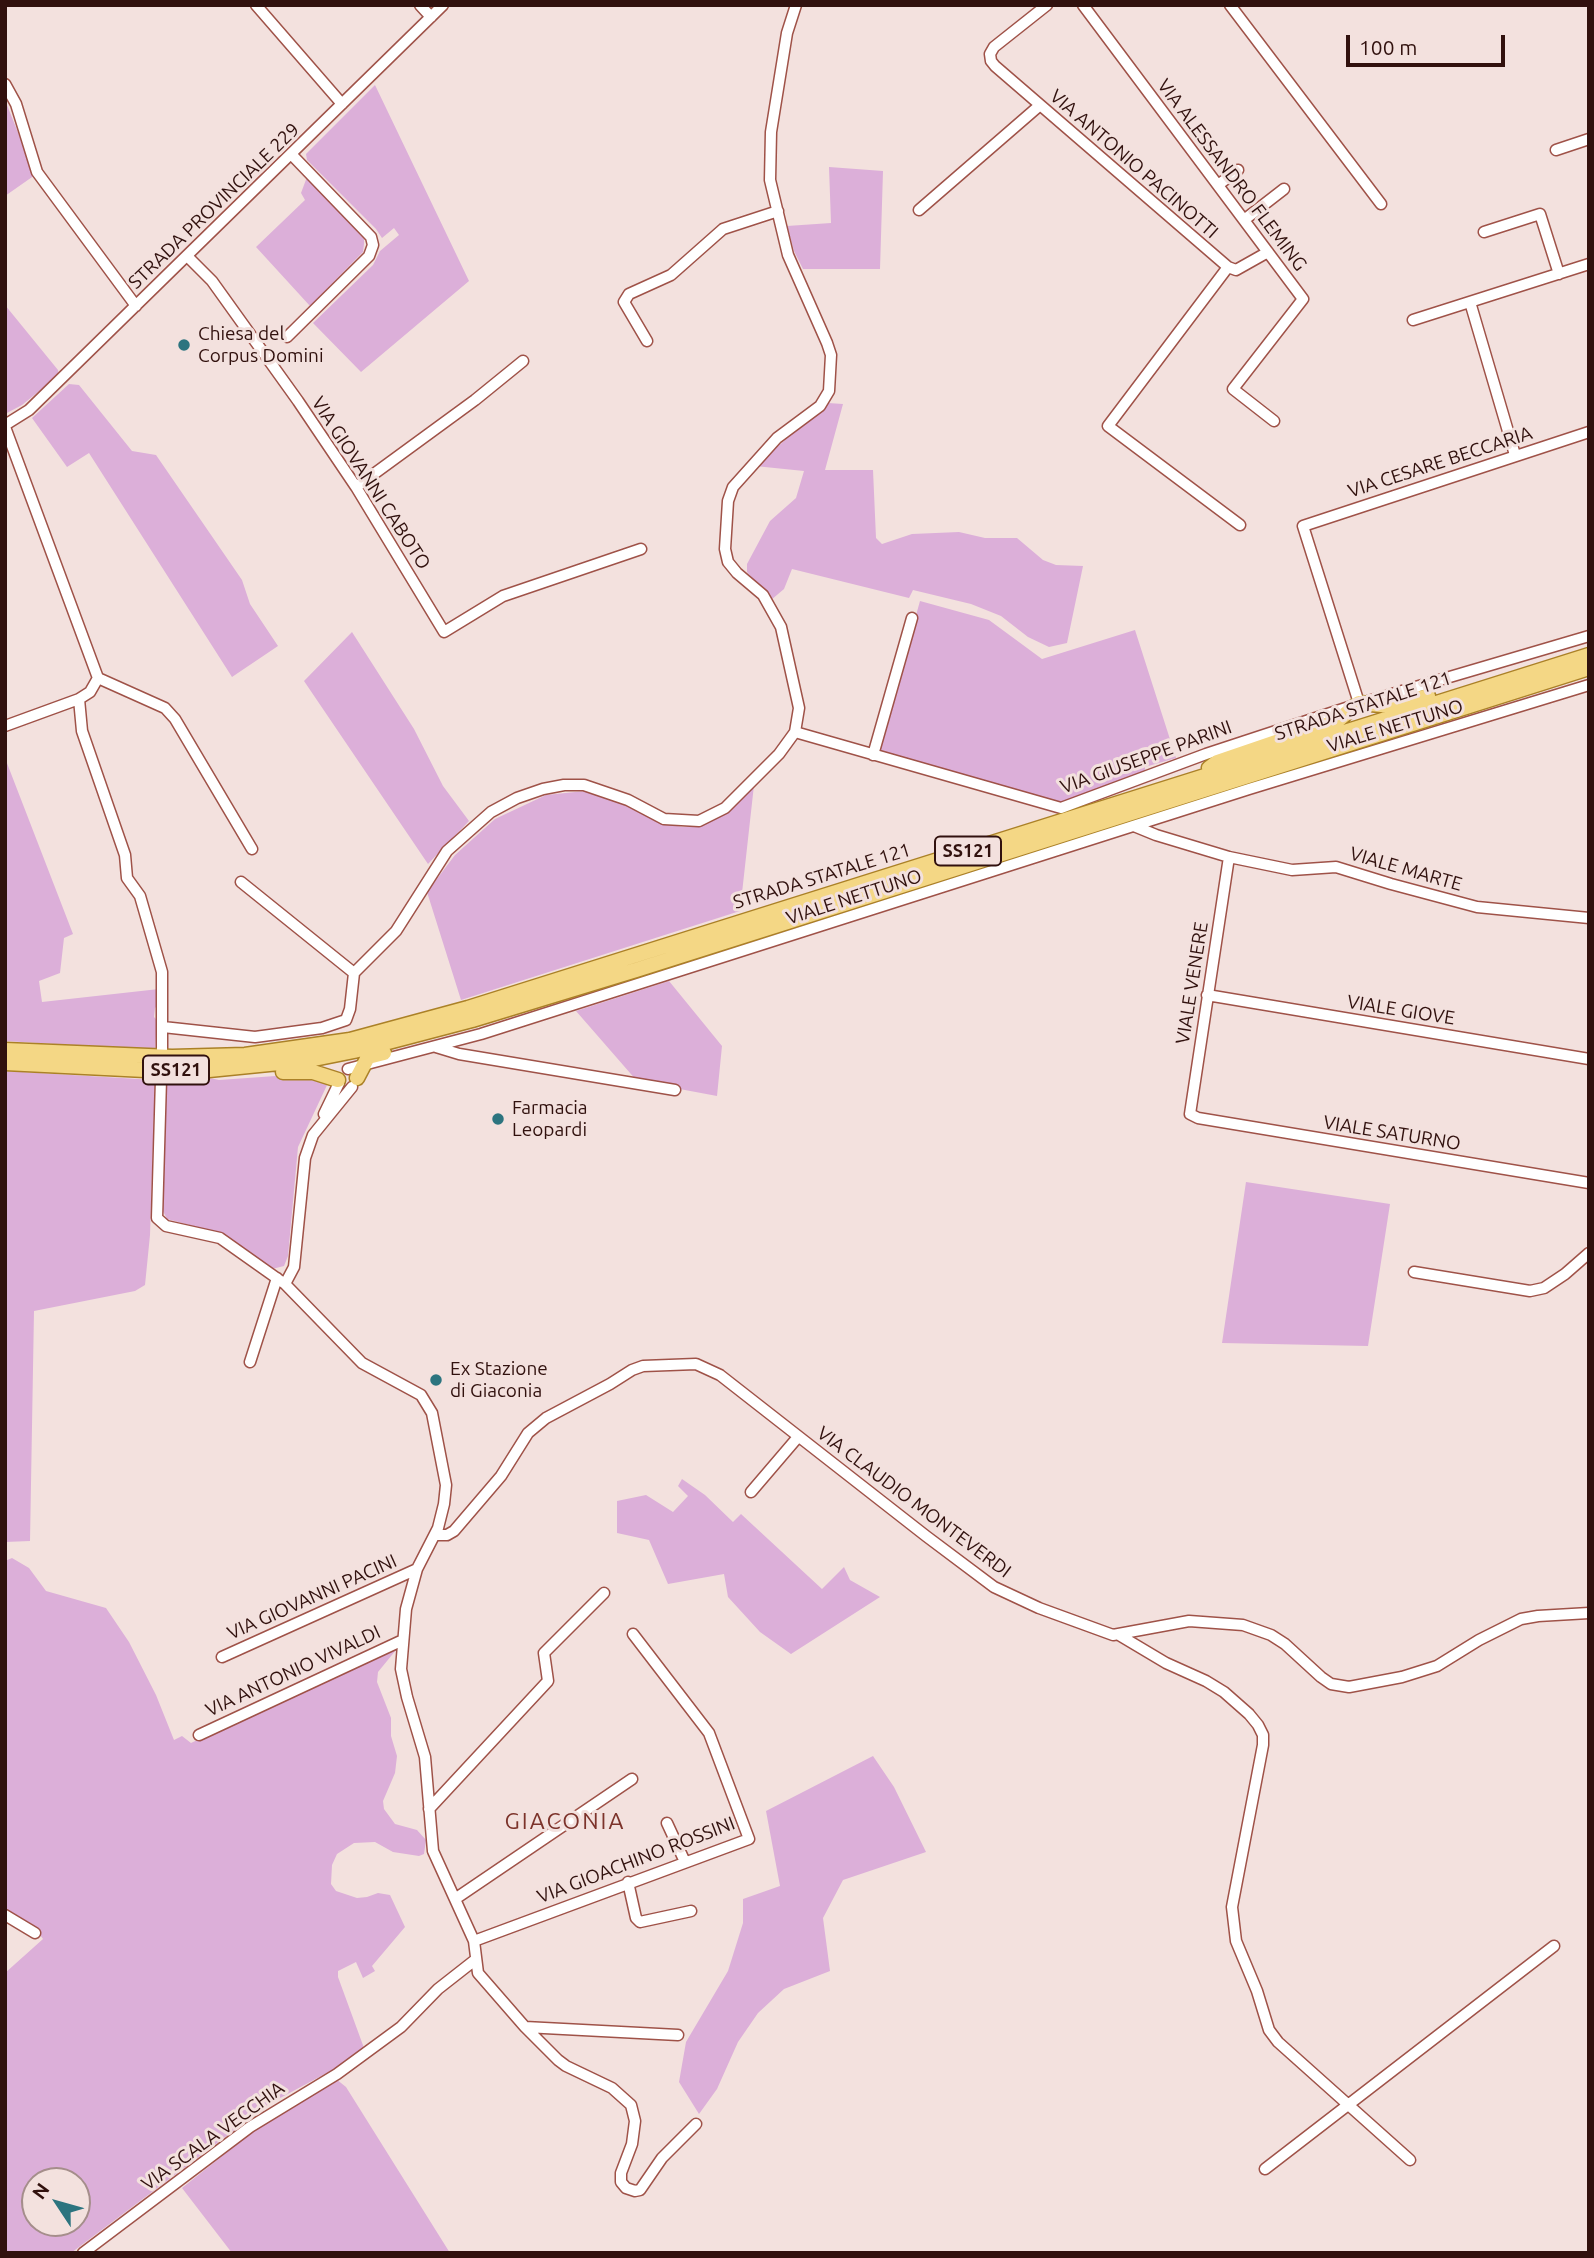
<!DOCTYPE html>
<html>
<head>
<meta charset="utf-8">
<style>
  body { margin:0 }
  #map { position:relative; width:1594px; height:2258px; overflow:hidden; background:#f3e1de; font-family:Ubuntu,sans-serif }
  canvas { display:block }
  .frame { position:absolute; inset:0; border:7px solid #31110e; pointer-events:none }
  .north { position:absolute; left:21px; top:2167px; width:70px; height:70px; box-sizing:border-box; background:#f3e1de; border:2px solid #a58e8b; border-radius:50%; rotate:306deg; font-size:19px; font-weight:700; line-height:28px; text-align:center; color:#31110e }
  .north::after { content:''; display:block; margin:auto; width:24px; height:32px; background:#2c747f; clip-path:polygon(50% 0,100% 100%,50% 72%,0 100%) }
  .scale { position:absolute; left:1346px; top:35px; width:159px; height:32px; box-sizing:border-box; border:4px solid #31110e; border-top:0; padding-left:9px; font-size:21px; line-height:24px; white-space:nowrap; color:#31110e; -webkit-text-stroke:5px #f3e1de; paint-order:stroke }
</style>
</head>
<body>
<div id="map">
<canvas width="1594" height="2258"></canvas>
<div class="frame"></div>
<div class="north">N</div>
<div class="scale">100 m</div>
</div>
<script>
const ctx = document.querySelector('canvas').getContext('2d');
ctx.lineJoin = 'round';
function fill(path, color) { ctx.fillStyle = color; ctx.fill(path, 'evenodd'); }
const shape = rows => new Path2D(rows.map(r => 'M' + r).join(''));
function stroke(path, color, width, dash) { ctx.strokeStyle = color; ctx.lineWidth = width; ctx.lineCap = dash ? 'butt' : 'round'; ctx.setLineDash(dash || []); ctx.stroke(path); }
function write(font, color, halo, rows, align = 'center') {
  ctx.font = font + ' Ubuntu,sans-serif'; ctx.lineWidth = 6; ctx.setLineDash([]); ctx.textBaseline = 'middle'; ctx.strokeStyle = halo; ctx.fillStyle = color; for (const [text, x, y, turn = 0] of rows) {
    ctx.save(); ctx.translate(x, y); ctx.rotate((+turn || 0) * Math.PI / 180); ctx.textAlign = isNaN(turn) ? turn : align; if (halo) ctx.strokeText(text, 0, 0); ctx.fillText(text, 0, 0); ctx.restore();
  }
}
const green = shape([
  [375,85,469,281,361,372,313,323,373,265,380,251,399,235,394,228,382,238,376,229,307,160,306,154],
  [5,100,35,175,5,196],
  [829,167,883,171,880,269,803,269,794,251,787,226,831,223],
  [307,177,364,239,364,244,363,252,310,306,256,247,305,200,301,193],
  [5,305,58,370,59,375,22,405,5,414],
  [69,384,79,385,132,451,156,455,242,580,250,604,278,646,232,677,89,453,67,467,32,418],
  [828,403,843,404,825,470,873,470,876,538,882,544,912,534,959,532,985,538,1017,538,1043,560,1056,565,1083,566,1067,643,1049,647,1028,637,1001,616,971,604,913,590,909,598,792,569,784,589,771,600,747,572,747,564,770,521,796,498,804,471,755,466],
  [920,601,989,620,1042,659,1135,630,1176,758,1145,767,1145,772,1063,803,880,753,879,747],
  [352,632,414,729,443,786,469,821,428,864,304,681],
  [5,758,73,934,64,938,60,973,39,981,42,1002,159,989,159,1004,155,1008,154,1017,157,1020,155,1050,5,1041],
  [754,785,740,911,461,1000,427,892,455,855,495,819,546,795,585,791,626,804,666,824,683,827,701,825,719,817,733,806],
  [669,981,722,1046,717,1096,637,1081,576,1011],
  [5,1071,155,1080,150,1235,145,1285,135,1291,34,1311,30,1541,5,1542],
  [304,1074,328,1083,298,1147,288,1256,284,1266,272,1269,216,1232,167,1219,162,1209,165,1080,200,1076,219,1080],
  [1246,1182,1390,1204,1368,1346,1222,1343],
  [682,1479,705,1495,733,1522,741,1514,822,1589,844,1567,850,1580,880,1597,791,1654,760,1632,728,1597,724,1574,668,1584,649,1540,617,1533,617,1501,646,1495,673,1512,688,1496,678,1486],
  [12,1558,29,1568,46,1591,106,1608,129,1642,156,1695,174,1740,182,1736,191,1743,395,1647,396,1650,378,1672,377,1682,391,1718,391,1736,397,1756,395,1773,383,1801,384,1809,395,1824,417,1830,426,1840,424,1854,419,1856,393,1852,375,1842,354,1843,337,1854,332,1865,331,1884,336,1891,357,1898,367,1897,378,1893,390,1895,405,1927,372,1966,375,1971,363,1978,356,1962,338,1971,338,1977,364,2048,336,2068,269,2104,71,2253,5,2253,5,1973,43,1939,32,1924,5,1910,5,1561],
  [35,2181,77,2181,77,2223,35,2223],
  [873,1756,894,1787,926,1852,843,1880,823,1918,830,1971,784,1989,758,2013,738,2042,717,2089,699,2114,679,2082,686,2042,728,1971,743,1923,743,1899,780,1886,766,1811],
  [336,2079,346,2087,450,2253,232,2253,182,2188,251,2133]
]);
const minor = shape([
  [256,5,342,104],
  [420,5,431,17],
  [1047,5,994,47,990,54,991,61,995,66,1228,267,1236,270,1268,252],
  [1083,5,1303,299,1233,389,1274,421],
  [1230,5,1381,204],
  [5,84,16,104,37,172,136,306],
  [1556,150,1589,139],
  [1218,185,1238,170],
  [919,210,1039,106],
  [1244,220,1284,189],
  [1484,232,1540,214,1559,274],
  [187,256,212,281,298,401,356,487,444,632,503,596,641,549],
  [1228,267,1108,426,1240,525],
  [1470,302,1515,455],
  [1413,320,1589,264],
  [287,337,369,256,373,245,371,237,291,154],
  [647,341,624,302,629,294,671,275,723,229,778,211],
  [5,425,29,410,443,5],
  [5,427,98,678,165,708,175,719,252,849],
  [356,487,475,400,523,361],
  [79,699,82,731,125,855,127,878,140,896,162,972,162,1050],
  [1368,701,1589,636],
  [1359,703,1303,526,1589,432],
  [5,726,79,699,90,692,98,678],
  [795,732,1061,808,1206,754,1352,706],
  [873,755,912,618],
  [1134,826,1156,835,1229,857,1292,870,1336,867,1391,884,1477,907,1589,918],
  [1229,857,1190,1114,1198,1118,1589,1183],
  [241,882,354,973],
  [1207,995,1589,1059],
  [163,1027,255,1037,322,1028,346,1020,350,1009,354,973,396,931,447,851,491,812,517,798,543,789,564,785,584,785,628,800,664,819,699,821,725,808,779,754,795,732,799,708,781,627,763,595,737,573,728,562,725,549,728,501,733,487,777,438,820,406,829,391,831,355,827,343,788,255,770,180,771,132,787,33,796,5],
  [436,1047,459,1054,675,1090],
  [348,1069,481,1034,1249,789,1589,685],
  [161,1079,157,1218,166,1226,220,1238,285,1284],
  [352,1087,313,1135,305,1158,294,1267,285,1284,362,1363,421,1395,432,1413,446,1485,444,1504,438,1528,417,1569,406,1609,401,1669,407,1697,425,1757,433,1851,474,1941,478,1973,525,2027,558,2060,566,2066,612,2088,631,2105,635,2121,632,2144,621,2173,621,2182,626,2188,635,2191,640,2190,662,2158,696,2124],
  [324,1114,339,1083],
  [1414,1272,1530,1291,1544,1288,1565,1274,1589,1253],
  [250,1362,277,1278],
  [751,1492,798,1437],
  [435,1535,447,1535,454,1531,501,1476,528,1433,546,1418,610,1384,632,1370,643,1366,696,1364,720,1375,926,1536,994,1587,1039,1608,1113,1635,1189,1621,1243,1625,1271,1635,1285,1644,1321,1677,1331,1684,1349,1687,1402,1677,1437,1666,1479,1640,1521,1619,1538,1616,1589,1613],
  [1119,1635,1166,1663,1206,1681,1224,1692,1249,1714,1258,1725,1263,1735,1263,1745,1232,1907,1236,1941,1257,1991,1269,2030,1278,2042,1410,2160],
  [222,1657,417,1569],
  [199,1735,403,1640],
  [429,1809,548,1681,544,1653,604,1593],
  [667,1823,685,1862],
  [628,1882,636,1918,640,1922,691,1911],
  [455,1899,632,1779],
  [5,1915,35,1933],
  [474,1941,749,1839,709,1733,633,1634],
  [525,2027,678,2035],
  [1265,2169,1554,1946],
  [83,2253,250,2127,337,2074,401,2027,438,1989,475,1960]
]);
const major = shape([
  [1209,768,1217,762,1337,721,1359,703,1392,706,1428,696],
  [5,1050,172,1057,245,1055,350,1040,468,1008,1589,655],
  [5,1063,145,1070,209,1070,309,1060,354,1051,472,1020,636,970,1589,668],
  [283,1072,313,1072,338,1080],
  [357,1078,368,1057,384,1053]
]);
const markers = [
  [184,345,7,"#2c747f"],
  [498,1119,7,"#2c747f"],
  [436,1380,7,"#2c747f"]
];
const shields = [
  [968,851,66],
  [176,1070,66]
];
const shieldNames = [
  ["SS121",968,851],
  ["SS121",176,1070]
];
const streetNames = [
  ["VIA ANTONIO PACINOTTI",1134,164,41],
  ["VIA ALESSANDRO FLEMING",1232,175,53],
  ["STRADA PROVINCIALE 229",214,206,-44],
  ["VIA CESARE BECCARIA",1440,462,-18],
  ["VIA GIOVANNI CABOTO",371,483,57],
  ["STRADA STATALE 121",1363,706,-18],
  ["VIALE NETTUNO",1395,726,-17],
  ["VIA GIUSEPPE PARINI",1146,757,-20],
  ["VIALE MARTE",1406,869,16],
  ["STRADA STATALE 121",822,876,-17],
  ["VIALE NETTUNO",854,897,-18],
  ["VIALE VENERE",1192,983,-81],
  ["VIALE GIOVE",1401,1010,9],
  ["VIALE SATURNO",1392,1133,9],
  ["VIA CLAUDIO MONTEVERDI",914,1502,37],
  ["VIA GIOVANNI PACINI",312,1597,-24],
  ["VIA ANTONIO VIVALDI",293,1671,-25],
  ["VIA GIOACHINO ROSSINI",636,1860,-21],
  ["VIA SCALA VECCHIA",213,2136,-36]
];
const poiNames = [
  ["Chiesa del",198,334],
  ["Corpus Domini",198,356],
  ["Farmacia",512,1108],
  ["Leopardi",512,1130],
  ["Ex Stazione",450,1369],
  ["di Giaconia",450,1391]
];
const quarterNames = [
  ["GIACONIA",565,1821]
];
fill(green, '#dcafd9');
stroke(minor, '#9f5248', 13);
stroke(major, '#ab8127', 17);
stroke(minor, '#fff', 10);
stroke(major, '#f4d785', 14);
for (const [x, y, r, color] of markers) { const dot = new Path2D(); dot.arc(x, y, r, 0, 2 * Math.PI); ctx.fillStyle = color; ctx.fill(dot); stroke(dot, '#f3e1de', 2.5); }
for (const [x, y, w] of shields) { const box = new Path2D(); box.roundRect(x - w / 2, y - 14.5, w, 29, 5); ctx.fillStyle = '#f3e1de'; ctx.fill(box); stroke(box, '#31110e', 2); }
write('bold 18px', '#31110e', null, shieldNames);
write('19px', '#31110e', '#f3e1de', streetNames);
write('19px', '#31110e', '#f3e1de', poiNames, 'left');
ctx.letterSpacing = '2px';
write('23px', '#7c332b', '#f3e1de', quarterNames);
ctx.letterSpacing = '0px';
</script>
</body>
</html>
